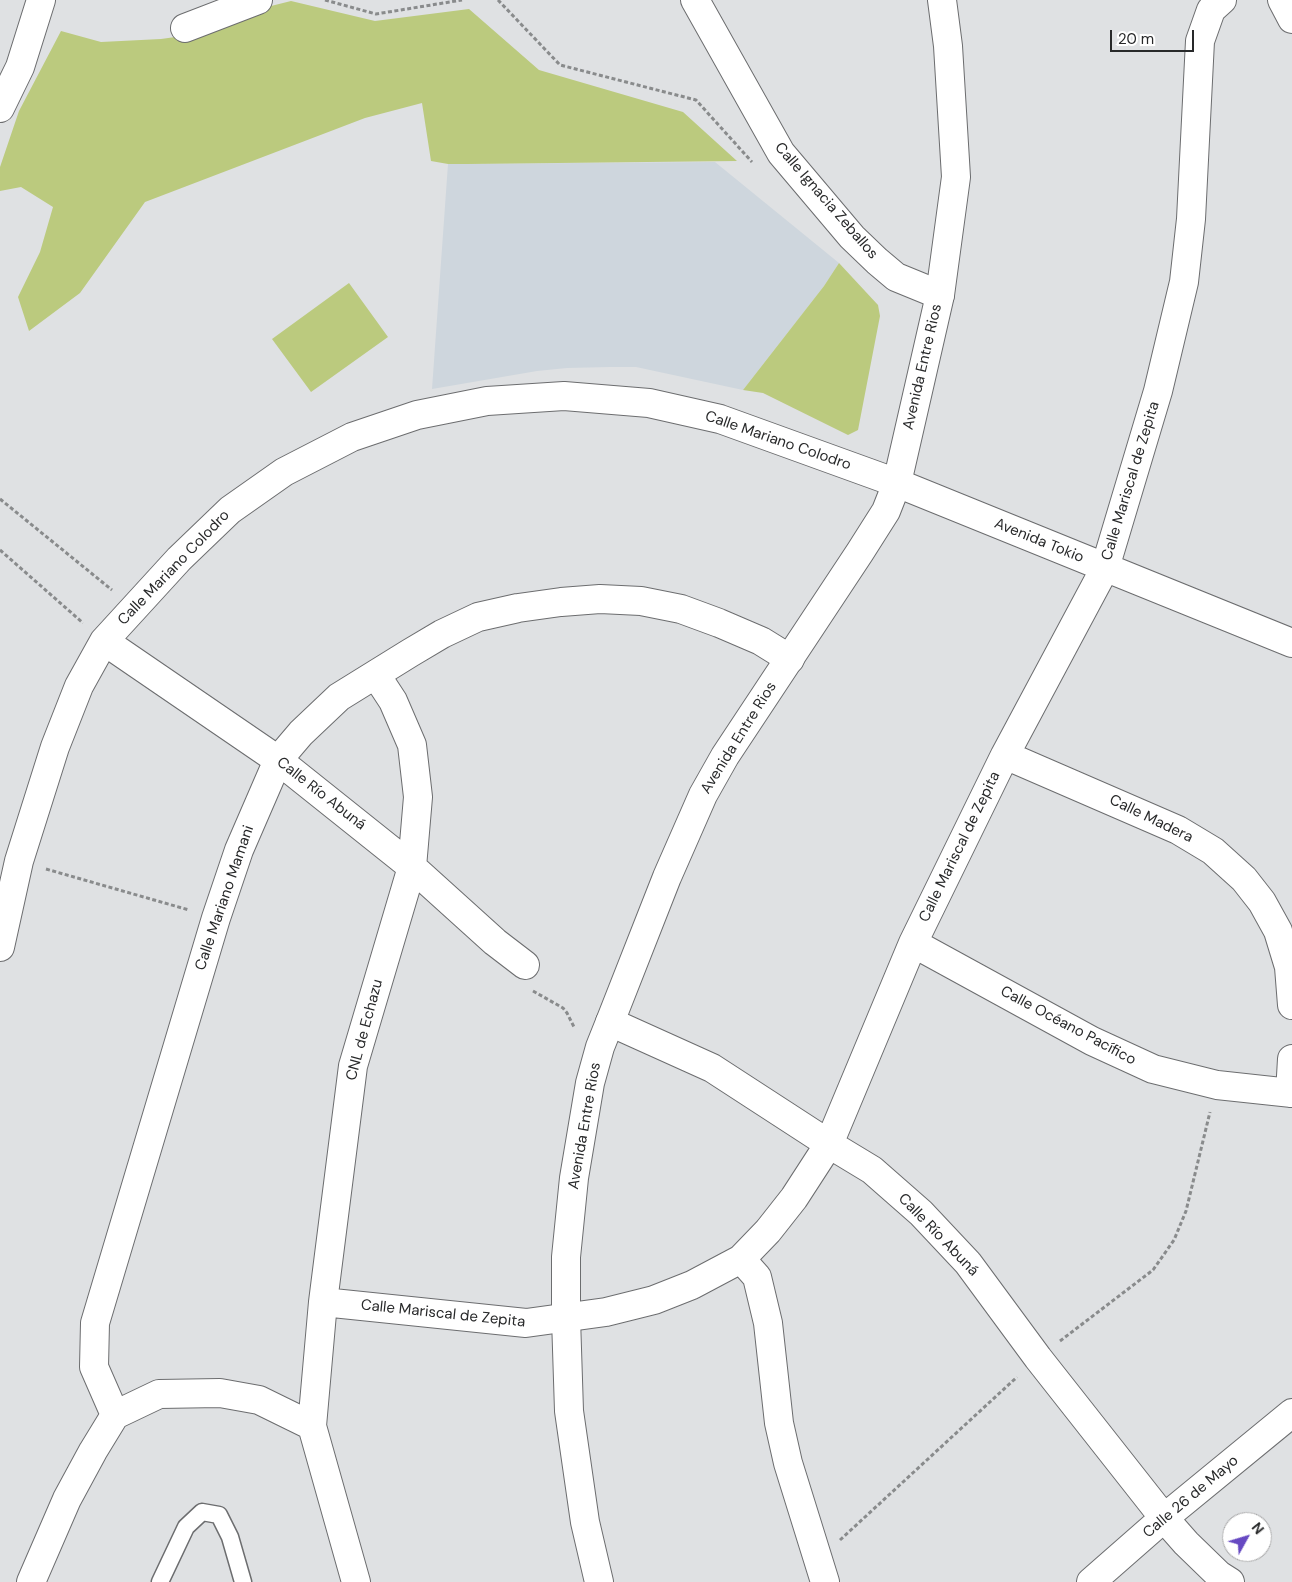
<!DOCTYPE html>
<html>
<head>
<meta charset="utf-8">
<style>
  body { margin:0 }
  #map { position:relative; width:1292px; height:1582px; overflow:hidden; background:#dfe1e3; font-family:"DM Sans",sans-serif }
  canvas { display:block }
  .north { position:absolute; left:1222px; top:1512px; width:50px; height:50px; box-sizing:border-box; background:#fff; border:1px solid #a9a9aa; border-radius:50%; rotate:51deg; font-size:14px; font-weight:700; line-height:20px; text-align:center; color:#28292a }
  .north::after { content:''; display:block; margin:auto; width:18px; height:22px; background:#6649c2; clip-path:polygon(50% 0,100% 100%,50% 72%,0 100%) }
  .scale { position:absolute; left:1110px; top:30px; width:84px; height:22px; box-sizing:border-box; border:2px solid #28292a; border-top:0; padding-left:6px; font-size:15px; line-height:18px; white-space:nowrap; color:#28292a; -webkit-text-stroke:4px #fff; paint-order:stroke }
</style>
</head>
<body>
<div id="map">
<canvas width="1292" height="1582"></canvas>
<div class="north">N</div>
<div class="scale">20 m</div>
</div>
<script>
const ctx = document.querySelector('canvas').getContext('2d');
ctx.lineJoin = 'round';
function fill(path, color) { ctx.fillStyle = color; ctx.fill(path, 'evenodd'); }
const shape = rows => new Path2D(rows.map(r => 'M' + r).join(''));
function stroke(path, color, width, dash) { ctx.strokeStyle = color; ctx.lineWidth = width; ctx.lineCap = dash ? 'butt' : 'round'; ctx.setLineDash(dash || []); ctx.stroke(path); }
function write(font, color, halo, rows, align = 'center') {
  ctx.font = font + ' "DM Sans",sans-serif'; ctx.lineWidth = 5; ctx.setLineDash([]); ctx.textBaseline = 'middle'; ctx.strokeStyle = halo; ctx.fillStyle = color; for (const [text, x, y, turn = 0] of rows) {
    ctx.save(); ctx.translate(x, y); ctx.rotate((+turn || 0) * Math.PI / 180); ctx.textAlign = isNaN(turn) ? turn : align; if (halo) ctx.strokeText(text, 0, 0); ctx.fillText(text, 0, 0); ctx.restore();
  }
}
const built = shape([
  [715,162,839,263,824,286,743,390,636,367,610,367,567,368,537,371,432,389,448,164]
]);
const green = shape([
  [291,1,375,21,469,9,539,70,683,112,737,161,468,164,448,164,431,161,422,103,365,118,145,202,80,293,29,331,18,297,40,252,53,207,21,187,0,191,0,167,19,111,61,31,101,42,161,39,197,34,223,18],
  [839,263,878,305,880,316,858,430,848,435,763,393,743,390,824,286],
  [349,283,388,337,311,392,272,339]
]);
const path = shape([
  [325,0,376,14,462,0],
  [498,0,560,65,696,100,752,162],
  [0,499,112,590],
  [0,550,83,623],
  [46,869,189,910],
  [533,991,563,1008,567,1013,574,1027],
  [1060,1341,1153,1270,1174,1240,1186,1211,1210,1112],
  [840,1540,1017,1377]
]);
const service = shape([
  [160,1582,186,1527,202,1512,219,1515,230,1537,243,1582]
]);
const minor = shape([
  [695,0,781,153,852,237,877,261,896,277,940,295],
  [1282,0,1292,19],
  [185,28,258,0],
  [0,108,20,67,41,0],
  [104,641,278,760,412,867,495,942,525,965],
  [1005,755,1178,830,1213,851,1244,879,1262,902,1278,931,1289,967,1292,1005],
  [913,943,1092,1041,1153,1069,1217,1085,1292,1093],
  [0,947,19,861,55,747,79,686,104,641,179,559,230,510,284,472,352,437,417,415,487,401,564,396,649,403,720,419,897,483,1292,643],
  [610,1022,712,1068,829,1144,872,1170,921,1213,968,1263,1038,1358,1164,1518,1186,1543,1219,1575,1230,1582],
  [1290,1093,1292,1059],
  [741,1259,757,1277,768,1323,779,1423,788,1463,825,1582],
  [323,1302,526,1323,606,1312,654,1300,692,1285,741,1259,768,1231,794,1198,829,1144,913,943,1005,755,1105,568,1158,391,1184,282,1191,219,1200,41,1211,10,1222,0],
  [115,1415,94,1367,95,1323,216,918,239,850,278,760,301,733,339,697,410,653,442,634,478,617,518,608,561,602,600,599,641,601,681,609,719,623,761,641,790,659],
  [31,1582,67,1499,93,1451,115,1415,159,1394,220,1393,259,1400,312,1426],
  [356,1582,312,1426,323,1302,353,1066,412,867,418,797,412,745,393,701,376,675],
  [1091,1582,1164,1518,1292,1413]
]);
const secondary = shape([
  [599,1582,585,1522,569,1411,566,1318,566,1257,574,1178,590,1083,600,1047,610,1022,667,877,703,795,725,756,860,552,886,511,897,483,940,295,956,177,948,46,942,0]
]);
const streetNames = [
  ["Calle Ignacia Zeballos",826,201,49],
  ["Avenida Entre Rios",923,367,-77],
  ["Calle Mariano Colodro",778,441,19],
  ["Calle Mariscal de Zepita",1131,481,-73],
  ["Avenida Tokio",1039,541,22],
  ["Calle Mariano Colodro",174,568,-46],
  ["Avenida Entre Rios",739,738,-58],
  ["Calle Río Abuná",321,794,38],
  ["Calle Madera",1151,819,26],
  ["Calle Mariscal de Zepita",960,847,-64],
  ["Calle Mariano Mamani",225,898,-71],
  ["Calle Océano Pacífico",1068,1026,28],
  ["CNL de Echazu",365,1030,-75],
  ["Avenida Entre Rios",585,1126,-80],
  ["Calle Río Abuná",938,1235,46],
  ["Calle Mariscal de Zepita",443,1314,6],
  ["Calle 26 de Mayo",1191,1497,-40]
];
fill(built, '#ced6dd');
fill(green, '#bbca7e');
stroke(service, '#6c6d6f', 19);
stroke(minor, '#6c6d6f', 30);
stroke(secondary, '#6c6d6f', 30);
stroke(path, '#898b8c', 3, [4, 2.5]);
stroke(service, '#fff', 16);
stroke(minor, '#fff', 28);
stroke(secondary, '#fff', 28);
write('15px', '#28292a', '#fff', streetNames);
</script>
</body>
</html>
